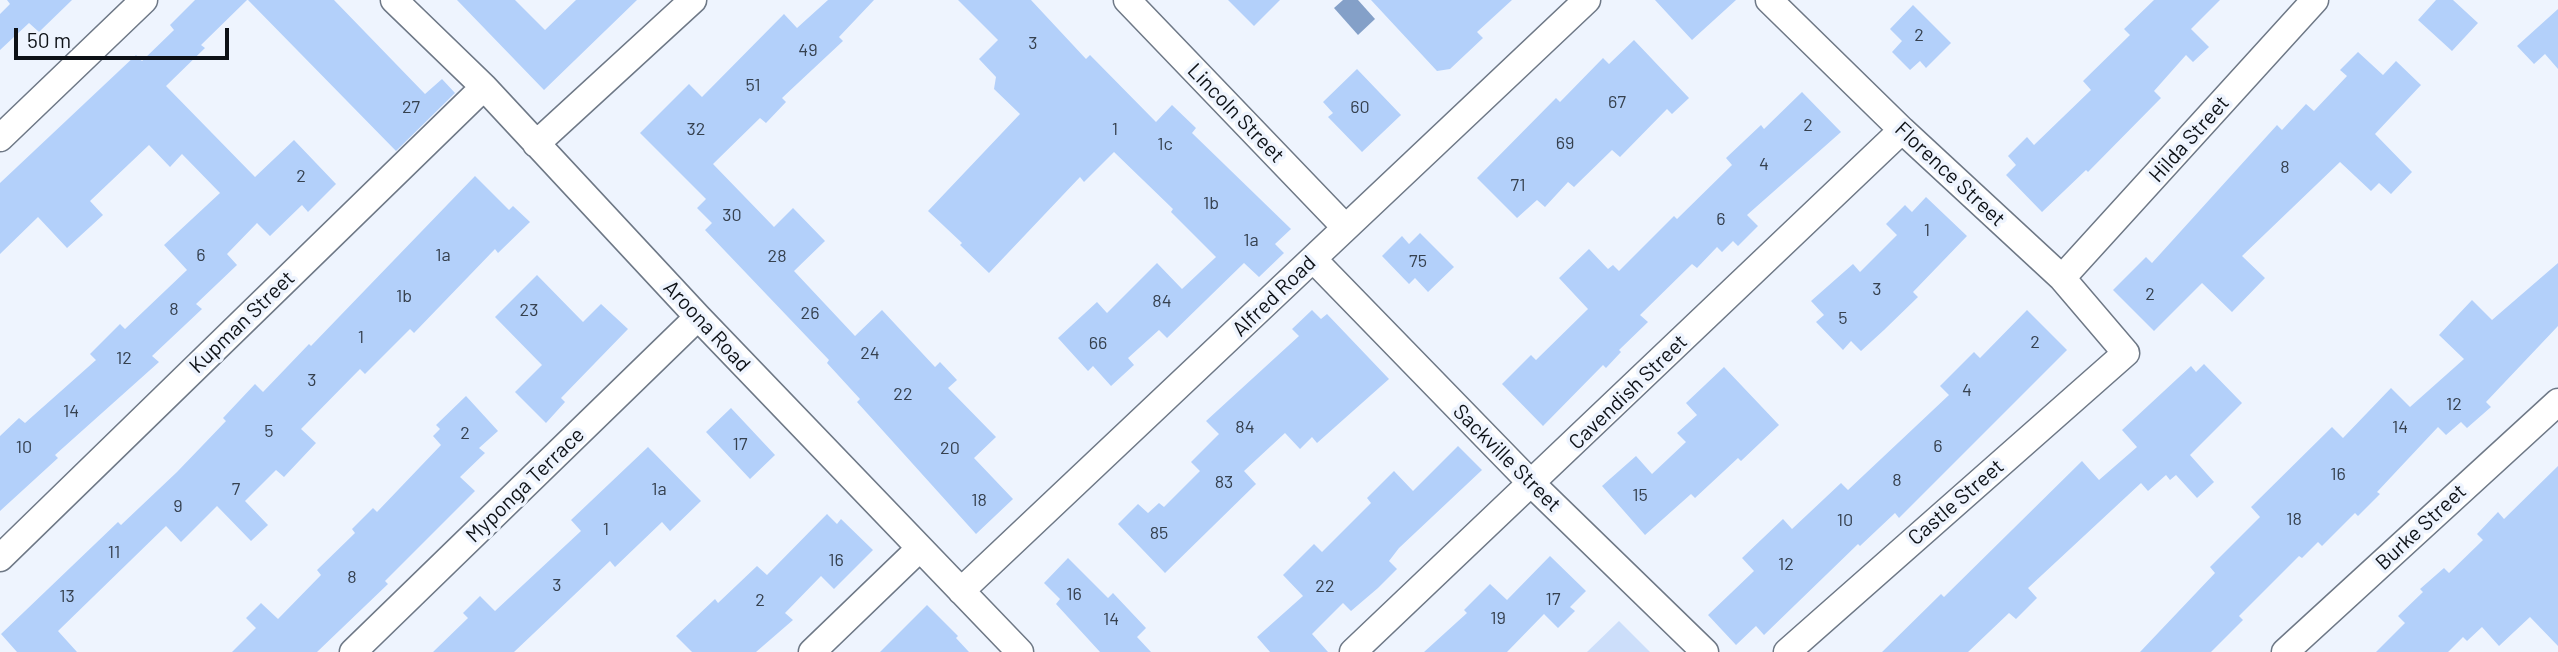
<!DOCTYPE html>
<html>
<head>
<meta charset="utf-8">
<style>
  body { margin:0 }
  #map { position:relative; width:2558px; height:652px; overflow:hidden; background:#eef4fe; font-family:Barlow,sans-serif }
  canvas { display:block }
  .scale { position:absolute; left:14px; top:28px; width:215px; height:32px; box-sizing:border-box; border:4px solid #0d1116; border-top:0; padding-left:9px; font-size:21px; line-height:24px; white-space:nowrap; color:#0d1116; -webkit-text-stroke:5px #eef4fe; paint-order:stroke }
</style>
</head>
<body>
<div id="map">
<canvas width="2558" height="652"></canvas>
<div class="scale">50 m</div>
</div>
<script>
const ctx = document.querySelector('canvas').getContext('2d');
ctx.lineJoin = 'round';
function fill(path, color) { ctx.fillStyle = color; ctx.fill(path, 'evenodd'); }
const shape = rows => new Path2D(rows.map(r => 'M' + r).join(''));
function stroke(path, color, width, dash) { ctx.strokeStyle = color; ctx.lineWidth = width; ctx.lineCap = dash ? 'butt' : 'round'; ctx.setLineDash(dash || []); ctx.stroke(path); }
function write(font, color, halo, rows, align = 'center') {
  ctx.font = font + ' Barlow,sans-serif'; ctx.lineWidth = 7; ctx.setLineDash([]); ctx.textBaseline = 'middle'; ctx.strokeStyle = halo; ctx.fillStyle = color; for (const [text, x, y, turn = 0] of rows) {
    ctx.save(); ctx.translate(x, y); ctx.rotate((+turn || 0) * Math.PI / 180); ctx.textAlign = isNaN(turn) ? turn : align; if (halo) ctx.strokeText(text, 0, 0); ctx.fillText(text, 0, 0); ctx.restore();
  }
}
const green = shape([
  [1619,621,1650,652,1587,652]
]);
const water = shape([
  [1343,0,1358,0,1375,19,1358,35,1334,8]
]);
const building = shape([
  [7,0,72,0,39,32,29,23,0,50,0,14,10,4],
  [195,0,247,0,201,45,205,48,166,86,255,177,294,140,336,184,308,212,302,205,270,236,257,223,227,254,237,265,196,304,202,309,152,356,159,362,55,455,58,458,0,511,0,436,19,418,25,423,96,360,90,354,120,324,125,329,187,270,164,245,220,193,182,154,170,167,149,145,90,201,103,215,67,248,38,217,0,254,0,183,136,55,142,61,174,30,170,25],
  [248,0,334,0,425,94,442,79,455,93,396,151],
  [457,0,515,0,545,30,576,0,637,0,544,90],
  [828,0,874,0,839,37,843,41,782,98,786,102,766,123,760,118,713,164,774,227,793,208,825,241,794,271,855,336,882,310,935,367,940,362,957,380,948,388,996,437,974,458,1013,499,976,534,857,402,860,399,827,363,829,360,705,230,712,223,697,208,706,199,640,133,689,84,702,97,784,14,797,28],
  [958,0,1031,0,1086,59,1090,55,1156,122,1172,105,1196,128,1192,133,1291,229,1275,244,1284,253,1259,277,1244,263,1167,338,1159,330,1128,358,1134,365,1111,386,1093,366,1088,371,1058,338,1097,302,1107,313,1157,263,1182,289,1216,257,1171,212,1173,209,1114,152,1084,182,1080,177,989,273,960,245,962,243,928,211,1020,114,994,89,996,77,979,59,998,40],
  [1228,0,1280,0,1254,26],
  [1371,0,1512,0,1477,32,1483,38,1450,69,1437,71],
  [1655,0,1736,0,1692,40],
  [2154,0,2220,0,2191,29,2209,47,2193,62,2186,55,2154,91,2161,98,2088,172,2086,170,2042,212,2006,175,2016,165,2008,156,2027,137,2034,145,2091,90,2083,81,2130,35,2124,29],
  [2436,0,2453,0,2478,23,2452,51,2418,20],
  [1913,5,1951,43,1926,68,1920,61,1910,70,1892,52,1902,41,1890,29],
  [2558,9,2558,69,2545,54,2534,64,2517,46],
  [1634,40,1689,98,1672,114,1667,109,1620,157,1612,150,1574,187,1568,182,1545,207,1537,200,1517,218,1477,178,1556,98,1560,102,1603,58,1609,64],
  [2358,52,2383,75,2396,61,2421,85,2375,134,2412,172,2391,194,2379,183,2371,191,2340,162,2242,256,2265,278,2232,312,2202,283,2154,331,2113,290,2146,257,2152,263,2277,125,2282,130,2306,104,2314,111,2347,76,2340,70],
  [1357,69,1401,115,1362,152,1328,117,1333,113,1323,102],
  [1802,92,1841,132,1747,215,1758,226,1738,246,1733,241,1722,252,1717,247,1697,268,1692,264,1640,315,1648,322,1619,350,1621,352,1606,368,1603,365,1543,426,1502,384,1531,355,1536,360,1588,309,1559,278,1589,249,1608,269,1613,265,1619,271,1674,216,1677,219,1732,165,1726,158,1761,125,1764,129],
  [475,176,509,210,513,206,530,222,498,253,495,249,414,333,410,329,365,374,360,369,301,429,316,443,284,477,276,470,245,501,268,525,251,541,217,506,181,542,166,526,58,631,77,652,17,652,1,634,118,522,121,525,177,472,226,421,223,418,255,384,263,392,309,344,311,346],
  [1926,197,1967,236,1913,292,1918,297,1884,330,1861,351,1851,341,1843,350,1816,322,1824,315,1811,301,1853,264,1860,272,1897,235,1886,224,1905,205,1912,212],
  [1420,233,1454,267,1428,292,1415,278,1409,284,1382,256,1402,236,1409,244],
  [2558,263,2558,326,2486,402,2491,407,2467,428,2461,422,2446,435,2438,427,2377,492,2380,494,2358,516,2355,513,2322,546,2318,542,2302,558,2299,556,2239,616,2243,620,2211,652,2140,652,2215,573,2210,567,2260,517,2251,507,2332,427,2343,438,2391,388,2410,407,2464,359,2439,335,2472,300,2492,320],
  [537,275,583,322,601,304,628,329,561,398,565,402,546,423,515,392,542,365,495,317],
  [1312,310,1321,319,1327,314,1389,379,1317,443,1312,437,1300,449,1285,433,1244,471,1256,484,1165,573,1118,524,1138,504,1148,513,1159,503,1164,507,1200,471,1191,462,1219,434,1206,421,1299,336,1292,329],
  [2027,310,2067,350,1899,518,1895,513,1860,546,1858,544,1764,635,1756,626,1736,645,1708,615,1754,571,1742,558,1783,519,1792,529,1841,483,1848,490,1949,395,1940,386,1974,352,1980,358],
  [2204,364,2242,403,2190,455,2214,482,2197,498,2176,475,2170,480,2166,475,2148,491,2141,483,2028,588,2037,598,2016,619,2009,613,1968,652,1882,652,1941,594,1944,597,2082,461,2099,480,2137,447,2122,430,2191,366,2196,372],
  [1724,367,1779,425,1741,461,1738,458,1695,498,1691,494,1645,535,1602,486,1636,456,1652,474,1686,442,1677,433,1697,415,1686,403],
  [466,396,498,431,479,448,485,453,460,477,475,491,385,581,388,584,317,652,232,652,256,628,246,618,261,603,278,619,321,575,317,570,355,533,352,529,373,508,377,512,441,445,433,436,440,429,436,425],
  [731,408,775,455,750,479,706,432],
  [1458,446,1482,470,1399,548,1389,561,1397,569,1378,588,1351,611,1343,603,1312,634,1328,652,1270,652,1257,637,1303,596,1283,575,1314,544,1322,552,1371,503,1367,498,1394,471,1413,491],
  [648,447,701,501,670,531,662,522,615,567,610,561,514,652,433,652,468,618,463,613,480,596,495,611,581,531,571,520],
  [2558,466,2558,646,2530,617,2499,646,2482,627,2467,641,2463,637,2448,652,2376,652,2405,623,2398,616,2423,592,2420,589,2444,568,2449,573,2483,540,2477,534,2498,512,2504,519],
  [827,514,837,524,841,519,873,550,834,589,821,576,785,613,793,620,756,652,692,652,676,636,715,599,718,603,757,566,767,575],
  [1550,556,1586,591,1570,607,1575,611,1558,628,1544,614,1507,652,1424,652,1467,613,1464,610,1490,584,1507,600],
  [1068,558,1108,598,1113,593,1146,628,1137,637,1151,652,1100,652,1056,604,1060,599,1044,583],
  [927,605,958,636,956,638,969,652,880,652]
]);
const minor = shape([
  [394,0,484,87,698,317,1020,652],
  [1127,0,1345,227],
  [1769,0,1902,130,2062,278,2126,353,1787,652],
  [0,138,144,0],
  [536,144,693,0],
  [1313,259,1532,484,1705,652],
  [2062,278,2315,0],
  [0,558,484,87],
  [961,591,1587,0],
  [353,652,698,317],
  [812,652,919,549],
  [1353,652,1902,130],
  [2285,652,2558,402]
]);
const numberNames = [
  ["2",1919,35],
  ["3",1033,43],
  ["49",808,50],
  ["51",753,85],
  ["67",1617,102],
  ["27",411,107],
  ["60",1360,107],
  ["2",1808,125],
  ["32",696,129],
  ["1",1115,129],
  ["69",1565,143],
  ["1c",1165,144],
  ["4",1764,164],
  ["8",2285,167],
  ["2",301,176],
  ["71",1518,185],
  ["1b",1211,203],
  ["30",732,215],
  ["6",1721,219],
  ["1",1927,230],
  ["1a",1251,240],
  ["6",201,255],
  ["1a",443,255],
  ["28",777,256],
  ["75",1418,261],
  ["3",1877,289],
  ["2",2150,294],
  ["1b",404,296],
  ["84",1162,301],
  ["8",174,309],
  ["23",529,310],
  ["26",810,313],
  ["5",1843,318],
  ["1",361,337],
  ["2",2035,342],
  ["66",1098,343],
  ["24",870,353],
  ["12",124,358],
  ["3",312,380],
  ["4",1967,390],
  ["22",903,394],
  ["12",2454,404],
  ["14",71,411],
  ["84",1245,427],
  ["14",2400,427],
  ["5",269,431],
  ["2",465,433],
  ["17",740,444],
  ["6",1938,446],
  ["10",24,447],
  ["20",950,448],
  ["16",2338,474],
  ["8",1897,480],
  ["83",1224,482],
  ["7",236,489],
  ["1a",659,489],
  ["15",1640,495],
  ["18",979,500],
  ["9",178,506],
  ["18",2294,519],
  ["10",1845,520],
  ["1",606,529],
  ["85",1159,533],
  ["11",114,552],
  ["16",836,560],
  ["12",1786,564],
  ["8",352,577],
  ["3",557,585],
  ["22",1325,586],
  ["16",1074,594],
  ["13",67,596],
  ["17",1553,599],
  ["2",760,600],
  ["19",1498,618],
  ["14",1111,619]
];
const streetNames = [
  ["Lincoln Street",1236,113,46],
  ["Hilda Street",2189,139,-48],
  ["Florence Street",1950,174,43],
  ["Alfred Road",1274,296,-44],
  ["Kupman Street",242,322,-44],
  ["Aroona Road",707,326,47],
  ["Cavendish Street",1628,392,-44],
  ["Sackville Street",1507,458,45],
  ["Myponga Terrace",525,485,-44],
  ["Castle Street",1956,502,-41],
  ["Burke Street",2421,527,-43]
];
fill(green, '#ccdefa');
fill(water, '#84a0c8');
fill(building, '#b3d0fa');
stroke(minor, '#6e7886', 29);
stroke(minor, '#fff', 26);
write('18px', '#36414f', null, numberNames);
write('21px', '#0d1116', '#eef4fe', streetNames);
</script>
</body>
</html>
